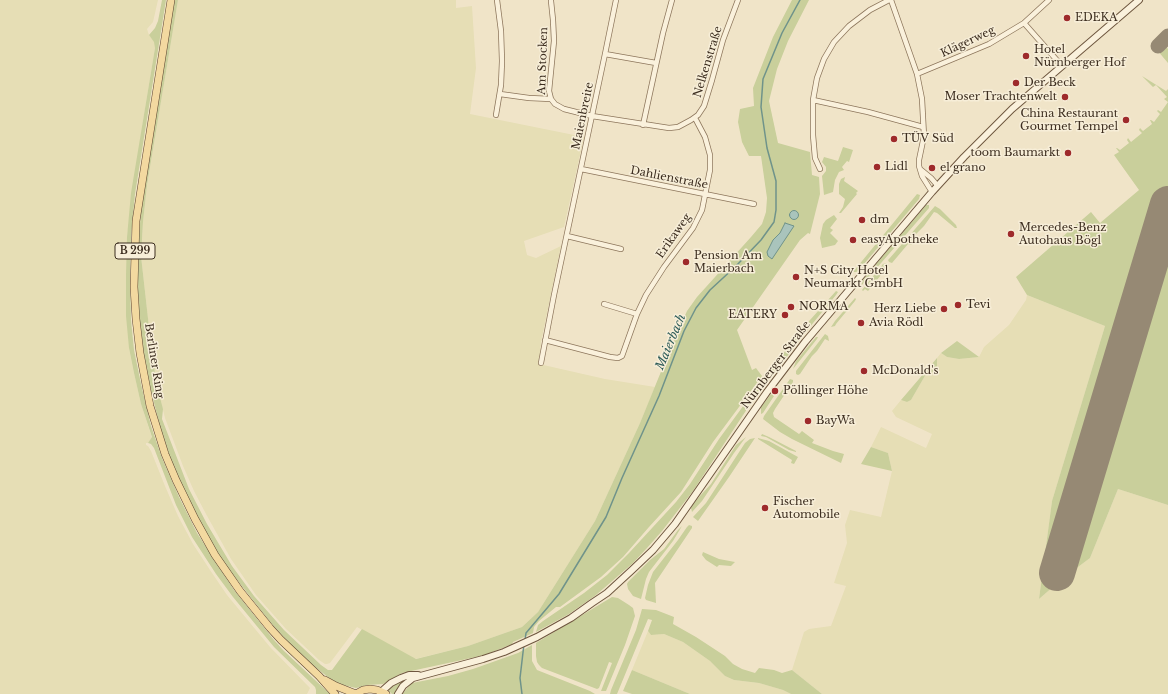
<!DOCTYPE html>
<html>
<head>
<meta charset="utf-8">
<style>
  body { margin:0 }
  canvas { display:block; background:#f0e4c8 }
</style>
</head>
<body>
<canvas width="1168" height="694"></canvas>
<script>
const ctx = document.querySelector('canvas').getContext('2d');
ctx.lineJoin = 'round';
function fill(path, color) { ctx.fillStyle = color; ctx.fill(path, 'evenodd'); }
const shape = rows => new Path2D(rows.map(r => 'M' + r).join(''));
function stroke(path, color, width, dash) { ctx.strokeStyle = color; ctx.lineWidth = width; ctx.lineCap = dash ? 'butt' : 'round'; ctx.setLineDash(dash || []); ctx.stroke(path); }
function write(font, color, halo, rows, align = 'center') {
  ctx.font = font + ' "Libre Baskerville",serif'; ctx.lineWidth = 3; ctx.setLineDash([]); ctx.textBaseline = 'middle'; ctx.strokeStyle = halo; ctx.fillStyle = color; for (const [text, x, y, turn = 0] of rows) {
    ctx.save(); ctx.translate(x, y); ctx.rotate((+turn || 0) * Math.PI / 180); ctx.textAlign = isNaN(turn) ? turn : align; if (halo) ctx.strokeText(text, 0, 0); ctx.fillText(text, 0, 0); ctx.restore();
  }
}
const farmland = shape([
  [0,0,158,0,153,22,147,29,149,35,155,42,155,48,143,121,127,237,129,348,134,373,141,404,152,438,148,443,146,443,146,445,148,446,151,451,165,486,178,516,193,544,210,570,227,595,270,647,310,688,307,694,0,694],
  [178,0,456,0,456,8,472,6,476,68,470,114,584,137,564,227,524,241,527,255,536,258,561,246,541,342,539,364,605,379,655,387,640,423,595,521,538,612,522,627,468,646,415,659,357,627,330,663,327,664,325,664,319,660,286,629,256,595,231,559,206,514,194,491,183,466,165,418,157,386,152,354,141,256,143,222,147,185],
  [1027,295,1105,326,1052,501,1039,599,1062,579,1090,558,1118,489,1168,505,1168,694,822,694,792,670,804,632,809,629,831,626,846,586,834,583,847,543,845,525,850,510,881,517,892,471,888,453,871,447,881,427,926,448,932,434,896,417,892,411,901,400,907,402,911,400,926,374,937,366,937,358,941,353,947,357,959,359,979,357,984,347,1009,325,1026,300],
  [648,631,651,635,664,634,683,642,710,661,725,676,734,680,759,683,783,690,791,694,690,694,632,670]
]);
const green = shape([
  [162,0,166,0,135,194,131,237,130,282,131,320,134,350,141,384,151,426,162,458,179,497,197,533,234,590,274,640,284,651,330,694,316,694,316,690,315,687,274,647,233,597,216,574,192,537,176,505,154,448,151,444,148,443,152,437,141,404,134,373,129,348,126,316,126,275,127,237,131,193,155,48,154,42,149,35,155,28,158,21],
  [174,0,178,0,147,185,143,222,141,256,152,354,157,386,163,409,162,419,189,489,207,524,232,566,254,596,284,630,321,665,328,670,332,670,362,629,416,659,468,646,522,627,538,612,595,521,640,423,676,335,687,311,697,297,751,237,762,224,766,212,767,198,761,156,749,156,742,142,738,122,740,109,754,106,753,88,773,37,792,0,809,0,788,41,777,69,769,101,778,143,810,152,812,175,819,177,820,194,810,234,808,233,800,240,737,330,752,370,756,368,762,376,713,442,681,492,649,527,623,557,601,577,560,607,556,607,539,621,534,627,533,633,513,642,512,644,485,655,402,673,383,684,367,685,356,688,343,685,333,681,310,663,291,645,271,623,230,571,210,542,193,510,172,464,160,427,144,362,140,330,137,280,139,234,143,190],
  [1164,44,1168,49,1168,63,1157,50],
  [1142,76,1166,91,1168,89,1168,189,1050,582,1062,572,1168,219,1168,505,1118,489,1090,558,1062,579,1039,599,1052,501,1105,326,1027,295,1016,277,1091,212,1100,223,1139,190,1114,155,1119,152,1116,148,1117,148,1120,150,1129,143,1127,140,1128,138,1131,142,1142,133,1139,130,1140,128,1143,131,1152,124,1150,120,1151,120,1154,122,1160,114,1157,111,1158,110,1161,112,1168,102,1164,99,1167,97,1156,85,1153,87],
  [843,147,853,150,849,162,847,161,842,167,844,170,839,172,835,180,833,192,824,195,822,176,826,171,826,167,822,162,824,157,838,161],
  [845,177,844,181,858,191,856,193,857,194,841,213,839,213,843,207,845,199,839,194,839,184,841,179],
  [917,194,920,195,919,199,858,271,856,272,853,272],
  [926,205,929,205,929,208,861,286,863,280,876,264],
  [935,206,940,209,956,225,957,228,955,228,937,213,934,212,924,226,912,238,914,241,914,243,911,245,908,244,892,263,889,262,888,260,889,259],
  [834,215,837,219,830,228,833,230,830,233,838,241,835,245,822,248,820,238,823,224,826,220],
  [886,263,889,265,868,291,865,289,863,291,862,290,883,264],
  [836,291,838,292,836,295,809,328,751,403,693,491,662,531,647,548,633,563,596,595,569,614,536,632,538,625,543,621,584,593,607,575,629,553,676,502,690,484,719,439,763,379,810,320],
  [855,298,856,299,855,301,836,324,835,326,831,327,835,321],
  [825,334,828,336,829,341,825,339,817,351,812,356,800,374,798,375,796,374,796,371],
  [816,337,818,337,817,339,793,369,796,361],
  [957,341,979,357,959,359,947,357,941,353],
  [937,358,937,366,930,375,926,374,911,400,907,402,901,400],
  [790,379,793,380,793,382,775,409,773,413,774,417,799,434,802,431,814,440,812,443,833,451,844,454,841,463,792,439,780,432,763,419,764,416],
  [771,394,774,396,763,413,761,414,761,407],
  [762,434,769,437,796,451,796,452,789,450,766,437,761,436],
  [746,437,734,453,702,501,692,512,691,508,693,504,699,497,711,484,736,445],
  [755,438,729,477,698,521,693,517,706,503,745,443,750,439],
  [758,438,769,441,798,457,794,464,791,463,792,460,758,439],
  [871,447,888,453,892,471,861,464],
  [689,525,692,526,692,528,655,583,656,603,646,600,645,598,648,585,653,572,678,540,687,527],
  [682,526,673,541,649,572,646,579,641,599,633,596,628,589,627,584,628,582,650,560,664,549,678,530],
  [703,552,719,559,735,562,731,566,719,565,717,567,706,560,702,555],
  [612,597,618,598,629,605,633,608,635,616,625,645,606,691,601,691,612,663,609,662,599,688,597,689,542,668,539,665,537,662,536,656,536,643],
  [642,609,656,610,674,617,673,624,696,637,725,656,733,664,742,669,755,673,759,668,774,670,782,673,792,670,822,694,791,694,783,690,759,683,734,680,725,676,710,661,683,642,664,634,651,635,648,631,652,620,648,619,617,694,610,694,611,690,636,630],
  [532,645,532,661,537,670,590,691,595,694,402,694,412,683,448,676,473,669,518,653],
  [632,670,690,694,632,694,623,691],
  [404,680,394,694,392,694,388,690,396,684]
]);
const water = shape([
  '789.5 215a4.5 4.5 0 1 1 9 0a4.5 4.5 0 1 1-9 0Z',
  [785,223,794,226,772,259,768,256,767,252,773,240,780,233,785,223]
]);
const stream = shape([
  [525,640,526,633,559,594,606,517,622,478,659,396,684,331,696,308,710,290,736,266,761,240,774,222,776,210,776,181,767,148,761,107,763,79,782,33,800,0],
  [522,694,520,678,524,644]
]);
const taxiway = shape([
  [1158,46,1168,36]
]);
const runway = shape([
  [1057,573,1168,204]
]);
const street = shape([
  [891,0,917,74,922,99,924,136,919,160,919,166,922,176,932,192],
  [551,1,553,20,554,41,549,91,551,99,555,104,564,109,592,116,669,128,678,127,691,120,698,115,704,106,712,80,723,40,738,0],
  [1024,23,1062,66],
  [605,54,656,63],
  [917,74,989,44,1024,23,1049,0],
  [500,94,529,98,551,99],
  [813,100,868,112,923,127],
  [496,115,501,85,502,61,501,31,497,0],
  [643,125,663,33,672,0],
  [581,169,754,204],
  [820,169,815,158,813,135,813,100,817,78,824,59,834,42,849,26,870,10,889,0],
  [920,169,931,178,937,185],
  [567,236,621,249],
  [604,304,637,314],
  [545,340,610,357,618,358,622,356,637,314,646,295,664,267,693,228,702,210,710,170,710,155,705,137,695,118],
  [541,363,554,295,605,54,616,0]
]);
const secondary = shape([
  [382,691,391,683,401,678,409,675,418,675],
  [398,694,403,686,413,678,483,659,504,652,537,637,571,618,592,603,607,593,632,570,653,550,675,524,767,392,805,342,932,192,964,157,1012,109,1139,0]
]);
const primary = shape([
  [171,0,136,221,134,287,136,319,140,353,150,406,165,454,176,480,195,519,215,555,240,591,270,628,281,640,319,676,335,694],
  [325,680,336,686,356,694],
  [356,694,363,690,370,689,377,690,386,694]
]);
const markers = [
  [1067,18,4,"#9e2a2b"],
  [1026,56,4,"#9e2a2b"],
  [1016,83,4,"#9e2a2b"],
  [1065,97,4,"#9e2a2b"],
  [1126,120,4,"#9e2a2b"],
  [894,139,4,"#9e2a2b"],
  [1068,153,4,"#9e2a2b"],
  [877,167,4,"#9e2a2b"],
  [932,168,4,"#9e2a2b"],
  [862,220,4,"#9e2a2b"],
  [1011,234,4,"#9e2a2b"],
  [853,240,4,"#9e2a2b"],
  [686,262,4,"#9e2a2b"],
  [796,277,4,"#9e2a2b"],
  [958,305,4,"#9e2a2b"],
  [791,307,4,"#9e2a2b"],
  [944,309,4,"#9e2a2b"],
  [785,315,4,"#9e2a2b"],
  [861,323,4,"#9e2a2b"],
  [864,371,4,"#9e2a2b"],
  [775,391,4,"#9e2a2b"],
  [808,421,4,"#9e2a2b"],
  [765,508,4,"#9e2a2b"]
];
const shields = [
  [135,251,40]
];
const shieldNames = [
  ["B 299",135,251]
];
const poiNames = [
  ["EDEKA",1075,18],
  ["Hotel",1034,50],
  ["Nürnberger Hof",1034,63],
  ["Der Beck",1024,83],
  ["Moser Trachtenwelt",1057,97,"right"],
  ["China Restaurant",1118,114,"right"],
  ["Gourmet Tempel",1118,127,"right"],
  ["TÜV Süd",902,139],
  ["toom Baumarkt",1060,153,"right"],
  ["Lidl",885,167],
  ["el grano",940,168],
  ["dm",870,220],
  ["Mercedes-Benz",1019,228],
  ["Autohaus Bögl",1019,241],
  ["easyApotheke",861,240],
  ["Pension Am",694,256],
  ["Maierbach",694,269],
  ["N+S City Hotel",804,271],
  ["Neumarkt GmbH",804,284],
  ["Tevi",966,305],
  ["NORMA",799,307],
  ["Herz Liebe",936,309,"right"],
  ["EATERY",777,315,"right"],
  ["Avia Rödl",869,323],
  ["McDonald's",872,371],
  ["Pöllinger Höhe",783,391],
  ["BayWa",816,421],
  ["Fischer",773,502],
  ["Automobile",773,515]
];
const streetNames = [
  ["Klägerweg",968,42,-25],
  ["Am Stocken",543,61,-88],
  ["Nelkenstraße",708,62,-73],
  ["Maienbreite",583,116,-78],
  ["Dahlienstraße",669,178,11],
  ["Erikaweg",674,236,-55],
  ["Berliner Ring",154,361,81],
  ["Nürnberger Straße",776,365,-53]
];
const waterNames = [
  ["Maierbach",671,342,-67]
];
fill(farmland, '#e6deb5');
fill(green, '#c9cf9b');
fill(water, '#a9c4bc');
stroke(water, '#6f938a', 1);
stroke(stream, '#6f938a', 1.5);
stroke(taxiway, '#968974', 15);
stroke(runway, '#968974', 36);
stroke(street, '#8d765c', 6);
stroke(secondary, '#6f573f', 8);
stroke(primary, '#5b4430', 8);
stroke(street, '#faf1dc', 4.5);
stroke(secondary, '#faf1dc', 6);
stroke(primary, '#f3d9a0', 7);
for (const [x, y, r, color] of markers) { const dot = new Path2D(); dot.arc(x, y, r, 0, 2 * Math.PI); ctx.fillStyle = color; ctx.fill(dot); stroke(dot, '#f7eed8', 1.5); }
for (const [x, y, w] of shields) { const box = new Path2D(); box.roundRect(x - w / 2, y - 8, w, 16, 3); ctx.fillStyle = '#f7eed8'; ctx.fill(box); stroke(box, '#3d2e20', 1); }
write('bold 10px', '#3d2e20', null, shieldNames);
write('11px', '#3d2e20', '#f7eed8', poiNames, 'left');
write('11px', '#3d2e20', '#f7eed8', streetNames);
write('italic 12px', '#2f5d5a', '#f7eed8', waterNames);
</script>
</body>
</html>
